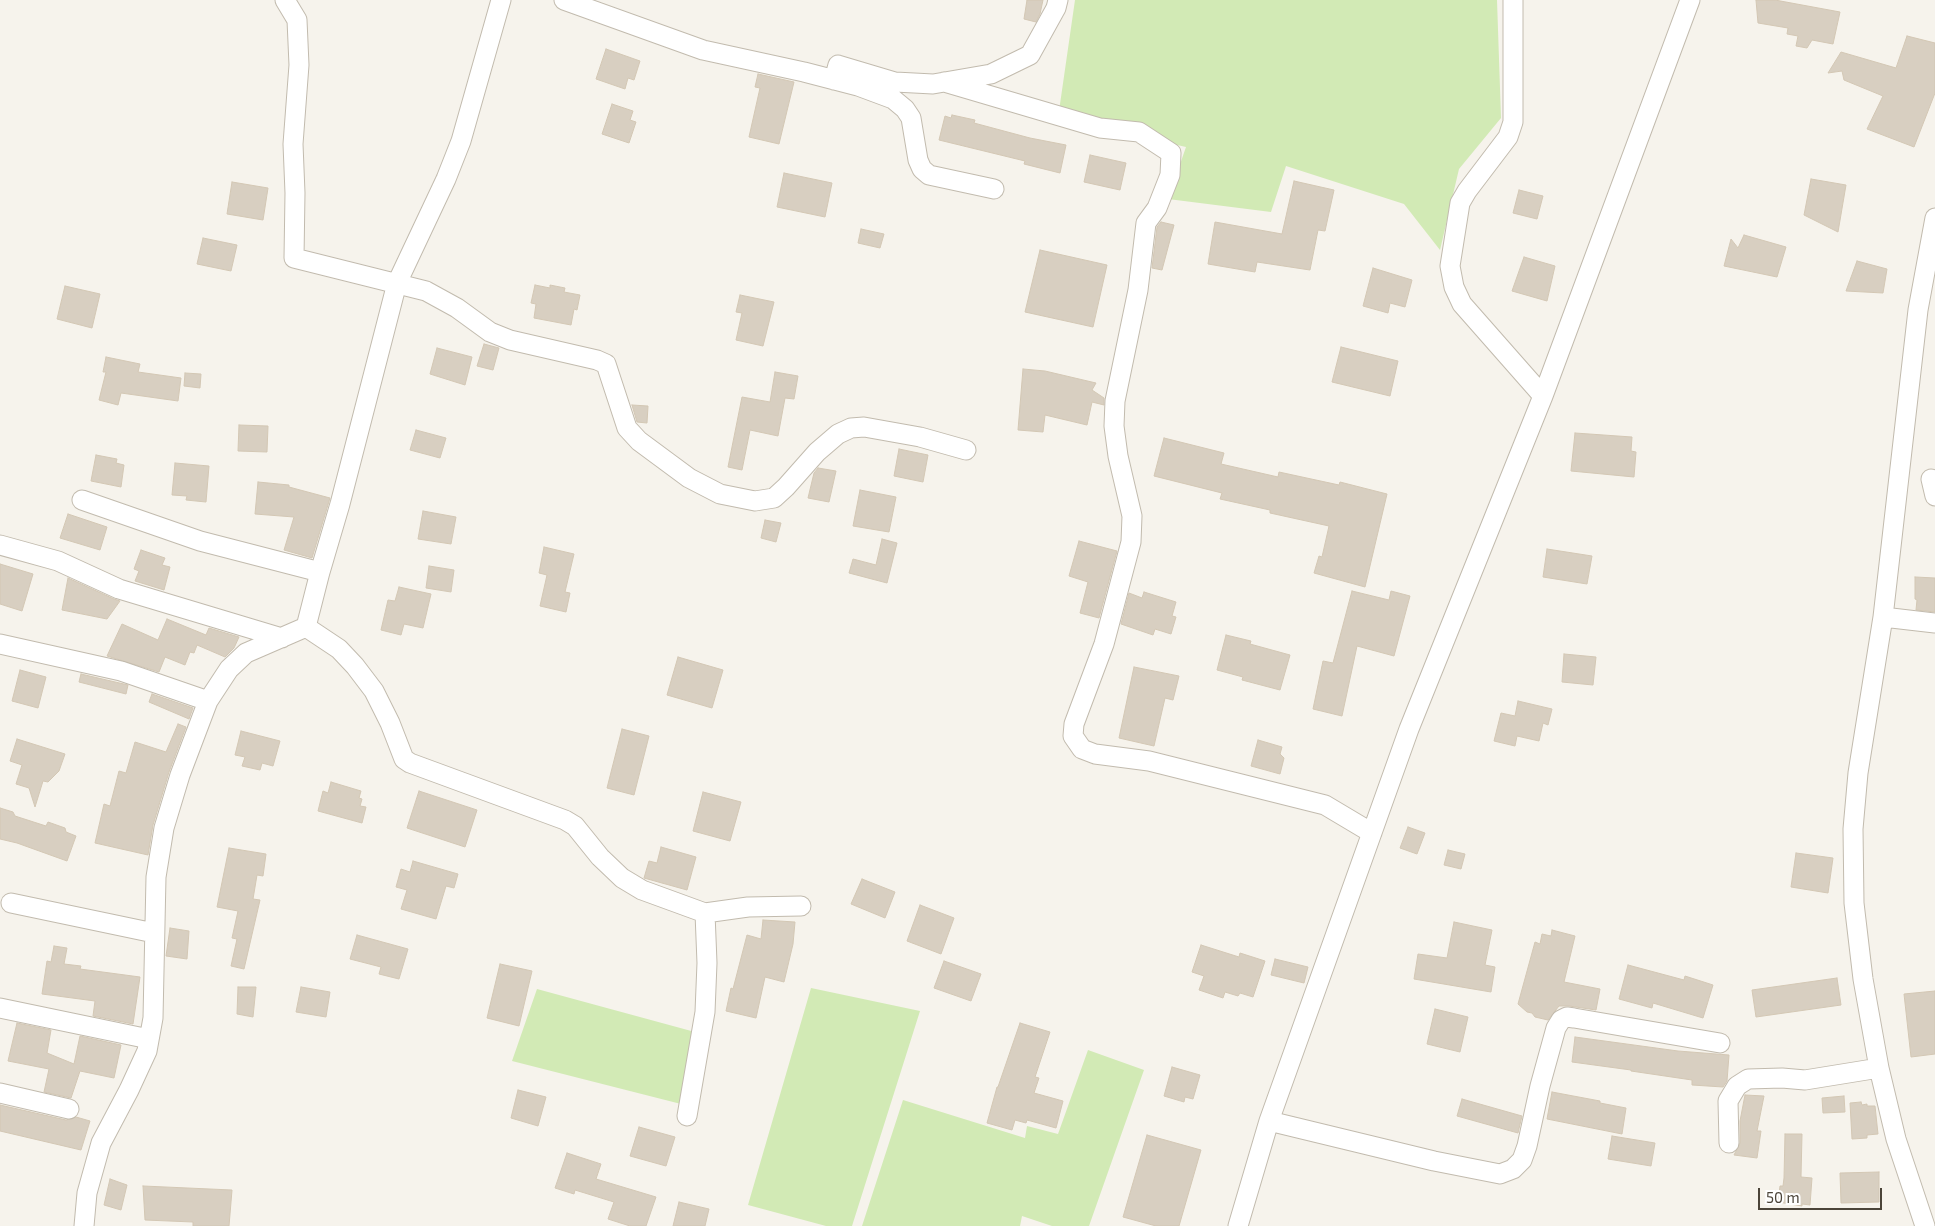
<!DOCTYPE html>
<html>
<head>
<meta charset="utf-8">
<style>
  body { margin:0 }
  #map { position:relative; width:1935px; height:1226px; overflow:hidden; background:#f6f3ec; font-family:"Exo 2",sans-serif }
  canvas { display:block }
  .scale { position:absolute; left:1758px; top:1188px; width:124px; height:22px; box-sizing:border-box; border:2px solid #4b4439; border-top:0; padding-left:6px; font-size:15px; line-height:18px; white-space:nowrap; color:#4b4439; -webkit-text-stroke:4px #fff; paint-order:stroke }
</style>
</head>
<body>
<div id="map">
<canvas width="1935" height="1226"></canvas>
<div class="scale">50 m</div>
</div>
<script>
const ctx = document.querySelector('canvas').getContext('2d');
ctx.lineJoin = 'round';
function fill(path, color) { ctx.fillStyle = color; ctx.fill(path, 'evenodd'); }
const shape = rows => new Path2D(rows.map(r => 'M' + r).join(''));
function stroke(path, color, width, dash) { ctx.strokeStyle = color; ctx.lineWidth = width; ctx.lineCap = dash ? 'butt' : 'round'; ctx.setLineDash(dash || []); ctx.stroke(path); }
const green = shape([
  [1075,0,1497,0,1501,118,1459,169,1440,250,1404,204,1286,166,1271,212,1168,199,1186,147,1058,118],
  [811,988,920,1011,852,1226,826,1226,748,1205],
  [537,989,695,1032,681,1104,512,1061],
  [1088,1050,1144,1070,1089,1226,1052,1226,1022,1216,1020,1226,862,1226,903,1100,1025,1138,1027,1126,1058,1134]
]);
const building = shape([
  [1027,0,1043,0,1040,14,1036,22,1024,19,1027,0],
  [1756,0,1775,0,1840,12,1833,44,1812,40,1807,48,1796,46,1798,36,1787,34,1788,28,1758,23,1756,0],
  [1907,36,1935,43,1935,93,1914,147,1867,129,1883,96,1844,80,1842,71,1828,73,1841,52,1896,68,1907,36],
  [606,49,640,61,634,80,628,78,625,89,596,79,606,49],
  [758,74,794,82,779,144,749,137,760,88,755,87,758,74],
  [612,104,633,111,630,120,636,122,629,143,602,134,612,104],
  [952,115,975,120,974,123,1030,138,1066,145,1060,173,1024,164,1025,161,939,140,945,116,951,118,952,115],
  [1090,155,1126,163,1120,190,1084,182,1090,155],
  [784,173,832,183,825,217,777,207,784,173],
  [1811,179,1846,185,1838,232,1804,215,1811,179],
  [1294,181,1334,190,1325,231,1318,230,1310,270,1257,262,1255,272,1208,264,1215,222,1282,234,1294,181],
  [232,182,268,188,263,220,227,214,232,182],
  [1519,190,1543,196,1537,219,1513,213,1519,190],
  [1161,222,1174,225,1162,270,1152,268,1157,227,1161,222],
  [861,229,884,234,880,248,858,243,861,229],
  [1744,235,1786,247,1777,277,1724,266,1731,239,1738,248,1744,235],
  [203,238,237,245,231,271,197,264,203,238],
  [1040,250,1107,265,1093,327,1025,312,1040,250],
  [1524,257,1555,266,1547,301,1512,291,1524,257],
  [1857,261,1887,269,1883,293,1846,291,1857,261],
  [1373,268,1412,280,1405,307,1390,303,1388,313,1363,306,1373,268],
  [535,285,550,288,550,285,565,288,564,292,580,295,577,310,574,309,571,325,534,318,536,304,531,303,535,285],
  [65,286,100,294,92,328,57,319,65,286],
  [740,295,774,302,763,346,736,340,742,313,736,312,740,295],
  [484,344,499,348,493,370,477,366,484,344],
  [1341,347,1398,361,1390,396,1332,382,1341,347],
  [437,348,472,357,465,385,430,374,437,348],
  [106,357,140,364,138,372,181,378,178,401,121,393,118,405,99,400,106,372,103,372,106,357],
  [1023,369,1045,371,1096,383,1092,390,1104,398,1104,405,1092,402,1087,425,1045,415,1043,432,1018,430,1023,369],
  [775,372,798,376,794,399,785,398,778,436,750,430,742,470,728,467,742,397,770,402,775,372],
  [185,373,201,374,200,388,184,386,185,373],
  [632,405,648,406,647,423,637,422,632,405],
  [239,425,268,426,267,452,238,451,239,425],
  [416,430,446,438,440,458,410,450,416,430],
  [1575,433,1632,437,1631,451,1636,452,1634,477,1571,471,1575,433],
  [1164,438,1224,453,1221,464,1278,477,1279,472,1339,485,1340,482,1387,494,1365,587,1314,573,1319,556,1322,557,1329,526,1270,513,1270,510,1220,499,1222,493,1154,476,1164,438],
  [899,449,928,455,923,482,894,476,899,449],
  [96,455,117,459,116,463,124,465,121,487,91,481,96,455],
  [175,463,209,466,206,502,186,500,187,496,172,495,175,463],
  [818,468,836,471,829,502,808,498,814,473,818,468],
  [258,482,289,485,289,487,330,498,312,558,284,550,294,517,255,514,258,482],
  [860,490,896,497,889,532,853,526,860,490],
  [423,511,456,517,451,544,418,539,423,511],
  [68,514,107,527,100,550,60,538,68,514],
  [765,520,781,523,776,542,761,538,765,520],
  [882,539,897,543,887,583,849,573,853,559,876,565,882,539],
  [1079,541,1117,551,1099,618,1080,613,1088,582,1069,576,1079,541],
  [544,547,574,554,565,592,570,593,566,612,540,606,547,575,539,573,544,547],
  [1547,549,1592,556,1587,584,1543,577,1547,549],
  [141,550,165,558,162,565,170,567,164,590,135,581,139,571,134,569,141,550],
  [0,564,33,574,22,611,0,604,0,564],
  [429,566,454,570,451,592,426,588,429,566],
  [1915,577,1935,578,1935,612,1916,610,1917,600,1915,599,1915,577],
  [68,578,114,599,120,601,107,619,62,610,68,578],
  [399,587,431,594,423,628,404,624,401,635,381,630,388,600,395,601,399,587],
  [1352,591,1389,600,1391,591,1410,596,1394,656,1357,646,1342,716,1313,709,1323,661,1333,663,1352,591],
  [1144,592,1176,602,1172,616,1176,617,1171,634,1155,629,1153,635,1121,624,1129,593,1142,598,1144,592],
  [167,619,206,635,209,628,239,637,234,648,225,657,197,645,194,653,190,652,185,665,165,657,159,672,107,656,122,624,158,640,167,619],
  [1226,635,1251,641,1250,644,1290,655,1280,690,1242,680,1243,677,1217,670,1226,635],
  [1564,654,1596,657,1593,685,1562,682,1564,654],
  [678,657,723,670,712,708,667,695,678,657],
  [1134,667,1179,676,1173,700,1165,698,1154,746,1119,738,1134,667],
  [20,670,46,677,38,708,12,701,20,670],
  [81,674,128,685,126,694,79,682,81,674],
  [152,694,193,708,189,719,149,702,152,694],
  [1518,701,1552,709,1548,725,1543,723,1539,741,1517,736,1515,746,1494,741,1501,713,1515,716,1518,701],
  [178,724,186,727,169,772,153,825,148,855,95,843,104,804,110,806,119,771,126,773,135,742,166,752,178,724],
  [622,729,649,736,634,795,607,788,622,729],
  [241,731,280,741,273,766,262,763,260,770,242,766,245,757,235,755,241,731],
  [17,739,65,754,59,771,48,782,43,781,35,807,29,788,16,784,22,765,10,761,17,739],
  [1258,740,1282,747,1280,754,1284,758,1280,774,1251,766,1258,740],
  [331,782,361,791,359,798,362,799,360,806,366,807,362,823,318,811,323,791,328,793,331,782],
  [419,791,477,810,465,847,407,828,419,791],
  [703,792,741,802,730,841,693,831,703,792],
  [0,808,13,812,15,816,46,826,48,822,65,828,66,832,76,836,67,861,17,843,0,839,0,808],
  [1408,827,1425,833,1417,854,1400,848,1408,827],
  [661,847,696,857,687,890,644,878,649,861,657,863,661,847],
  [229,848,266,854,263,876,257,875,253,899,260,900,244,969,231,966,237,939,232,938,238,911,217,907,229,848],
  [1448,850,1465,854,1461,869,1444,865,1448,850],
  [1796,853,1833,858,1828,893,1791,887,1796,853],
  [413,861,458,874,454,888,446,886,436,919,401,909,407,890,396,887,401,869,410,872,413,861],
  [862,879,895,892,885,918,851,904,862,879],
  [920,905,954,918,941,954,907,941,920,905],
  [763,920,795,922,793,944,784,982,765,977,756,1018,726,1011,731,988,733,989,747,935,761,939,763,920],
  [1454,922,1492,930,1485,965,1495,967,1491,992,1414,979,1418,954,1447,958,1454,922],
  [170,928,189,931,187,959,166,956,170,928],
  [1552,930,1575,936,1564,982,1600,989,1596,1010,1569,1006,1559,1006,1548,1020,1535,1017,1532,1013,1527,1012,1518,1004,1535,942,1540,944,1542,934,1551,936,1552,930],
  [357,935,408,949,399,979,379,974,381,967,350,959,357,935],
  [1201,945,1239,957,1240,953,1265,961,1253,997,1240,993,1238,996,1225,992,1223,998,1199,990,1204,976,1192,972,1201,945],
  [54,946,67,948,64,964,81,966,80,969,140,977,133,1024,93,1016,95,1001,42,994,47,961,51,962,54,946],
  [1275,959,1308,967,1304,983,1271,975,1275,959],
  [944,961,981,974,971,1001,934,988,944,961],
  [500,964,532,971,519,1026,487,1018,500,964],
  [1628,965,1684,980,1685,976,1713,985,1703,1018,1653,1003,1652,1008,1619,999,1628,965],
  [1837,978,1841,1005,1756,1017,1752,990,1837,978],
  [238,987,256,987,253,1017,237,1014,238,987],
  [301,987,330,992,326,1017,296,1012,301,987],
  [1935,991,1935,1054,1911,1057,1904,994,1935,991],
  [1435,1009,1468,1017,1460,1052,1427,1044,1435,1009],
  [17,1023,51,1030,47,1053,74,1064,80,1036,121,1045,114,1078,80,1071,71,1098,44,1092,49,1069,8,1061,17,1023],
  [1020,1023,1050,1032,1035,1077,1039,1078,1034,1093,1063,1101,1056,1128,1027,1120,1026,1123,1015,1120,1012,1130,987,1123,997,1087,998,1087,1020,1023],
  [1575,1037,1678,1051,1729,1055,1727,1081,1723,1087,1692,1085,1692,1080,1631,1071,1631,1070,1572,1062,1575,1037],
  [1172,1067,1200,1075,1193,1099,1185,1097,1184,1102,1164,1096,1172,1067],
  [518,1090,546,1097,538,1126,511,1118,518,1090],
  [1552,1092,1600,1101,1600,1103,1626,1108,1622,1134,1547,1119,1552,1092],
  [1745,1095,1764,1096,1757,1131,1761,1131,1757,1158,1734,1155,1740,1143,1740,1121,1745,1095],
  [1844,1096,1845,1112,1823,1113,1822,1098,1844,1096],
  [1462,1099,1522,1116,1518,1133,1457,1116,1462,1099],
  [1861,1102,1862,1105,1867,1104,1867,1106,1875,1106,1878,1134,1867,1135,1867,1138,1852,1139,1850,1103,1861,1102],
  [0,1105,66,1120,76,1117,90,1121,81,1150,0,1131,0,1105],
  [639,1127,675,1137,666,1166,630,1156,639,1127],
  [1785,1134,1802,1134,1801,1177,1812,1178,1810,1205,1802,1204,1802,1206,1778,1202,1780,1186,1783,1186,1784,1178,1785,1134],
  [1147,1135,1201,1150,1179,1226,1156,1226,1123,1217,1147,1135],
  [1612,1136,1655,1143,1651,1166,1608,1159,1612,1136],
  [567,1153,601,1164,596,1179,656,1197,646,1226,630,1226,608,1219,614,1202,575,1190,574,1194,555,1188,567,1153],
  [1879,1172,1879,1202,1841,1203,1840,1173,1879,1172],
  [110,1179,127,1185,121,1210,104,1205,110,1179],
  [143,1186,232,1190,229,1226,193,1226,193,1222,145,1220,143,1186],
  [679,1202,709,1209,705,1226,673,1226,679,1202]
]);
const minor = shape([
  [285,0,297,20,299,65,293,144,295,193,294,258,426,291,457,308,490,332,510,340,597,360,606,364,627,428,639,441,689,478,720,494,755,501,774,498,786,487,817,452,838,434,851,428,864,427,920,437,966,450],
  [564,0,703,50,804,72,858,86,893,99,905,109,911,118,918,160,922,169,929,175,994,189],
  [1513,0,1513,122,1508,137,1467,191,1460,203,1450,266,1454,287,1462,304,1543,396],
  [834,80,838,65,895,82,933,84,991,74,1030,55,1056,8,1058,0],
  [944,82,1100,128,1139,132,1171,153,1170,175,1157,208,1146,223,1138,290,1115,401,1114,426,1118,456,1132,516,1131,542,1104,644,1074,724,1073,736,1082,749,1095,754,1149,761,1325,805,1372,833],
  [1931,479,1935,496],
  [82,500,200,541,320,572],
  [0,545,58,561,119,589,282,638],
  [1883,617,1935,623],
  [306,627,339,649,355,666,374,691,390,723,404,759,410,763,565,820,575,826,600,857,622,878,642,890,705,913,707,963,705,1012,687,1116],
  [0,644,121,671,208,701],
  [11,903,154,933],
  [705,913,748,907,801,906],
  [0,1008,149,1039],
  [0,1093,69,1109],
  [1269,1121,1434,1161,1500,1174,1513,1169,1522,1160,1527,1146,1540,1086,1556,1028,1561,1020,1567,1017,1574,1018,1720,1043],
  [1729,1143,1728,1101,1737,1086,1748,1079,1782,1078,1805,1080,1879,1068],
  [84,1226,87,1193,101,1143,129,1090,147,1051,153,1018,156,877,164,828,180,775,208,701,229,669,246,653,306,627,320,572,340,504,397,283,446,179,461,141,501,0],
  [1238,1226,1269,1121,1409,729,1543,396,1690,0],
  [1925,1226,1896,1139,1879,1068,1863,979,1854,903,1853,829,1858,773,1883,617,1918,310,1935,218]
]);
fill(green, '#d2eab5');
fill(building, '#d8cfc1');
stroke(building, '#d3c7b4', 1);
stroke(minor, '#c2bbae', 21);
stroke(minor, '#fff', 19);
</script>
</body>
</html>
